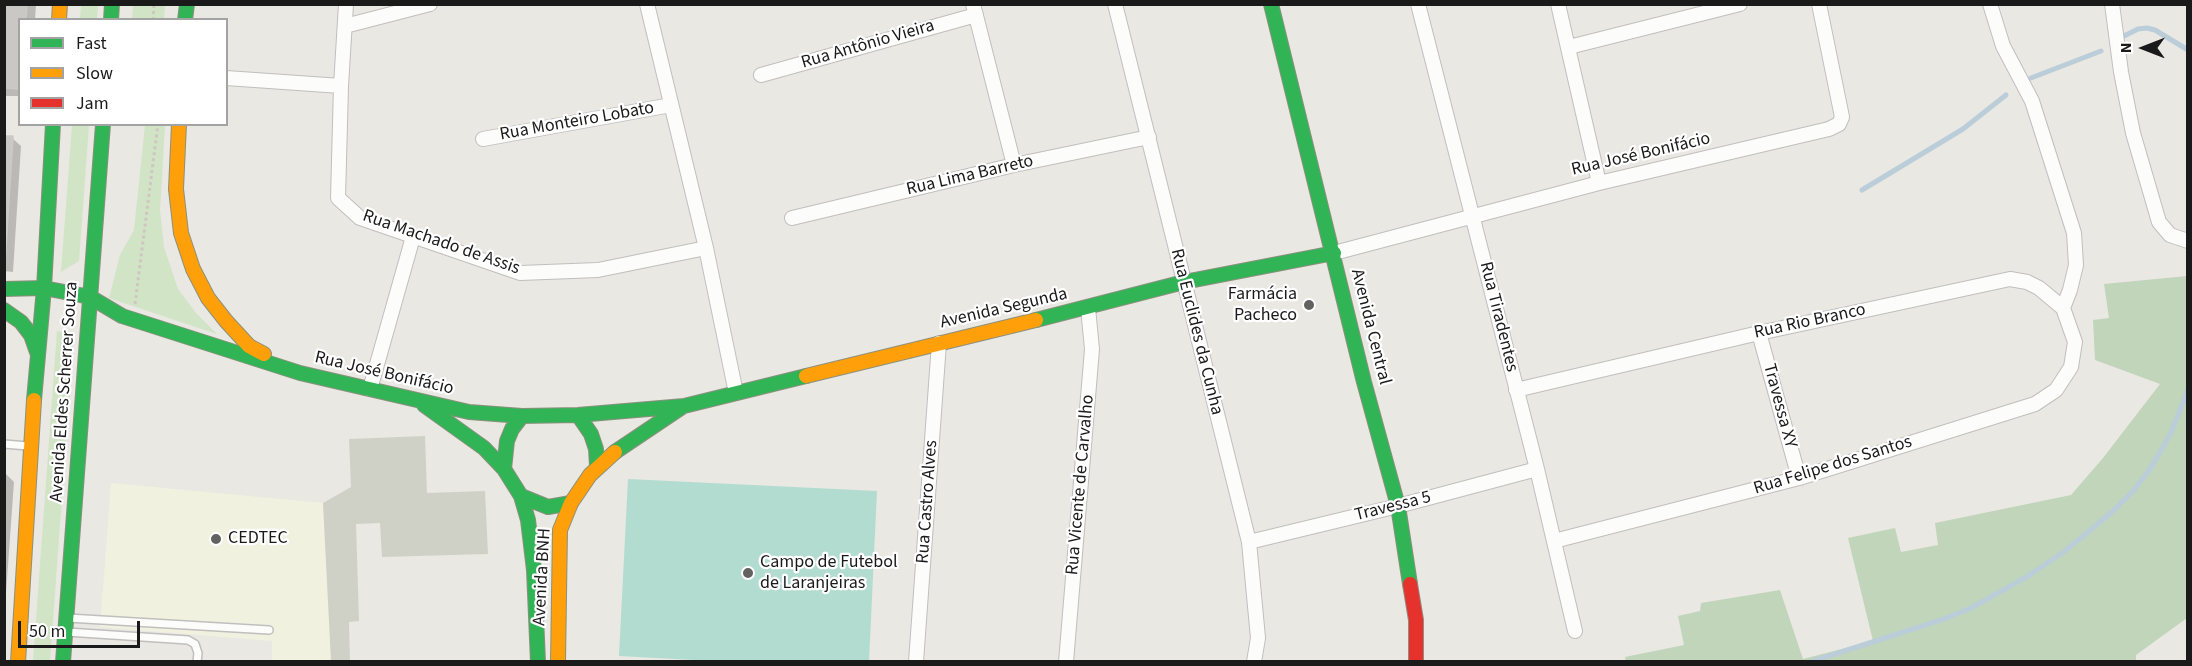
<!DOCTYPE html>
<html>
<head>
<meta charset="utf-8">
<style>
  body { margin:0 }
  #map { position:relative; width:2192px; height:666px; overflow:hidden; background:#e9e8e3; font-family:"Source Sans 3",sans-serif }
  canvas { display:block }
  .frame { position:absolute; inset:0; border:6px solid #1a1a1a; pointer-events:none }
  .legend { position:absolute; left:18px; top:18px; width:210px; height:108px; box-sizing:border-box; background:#fff; border:2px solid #a3a3a3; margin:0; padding:8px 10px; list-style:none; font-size:18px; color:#1a1a1a }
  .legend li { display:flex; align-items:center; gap:12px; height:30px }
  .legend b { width:30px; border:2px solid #a3a3a3 }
  .north { position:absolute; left:2114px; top:18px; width:60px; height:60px; -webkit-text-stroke:4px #fff; paint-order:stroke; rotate:270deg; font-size:16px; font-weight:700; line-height:24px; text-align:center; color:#1a1a1a }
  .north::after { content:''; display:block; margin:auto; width:21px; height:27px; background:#1a1a1a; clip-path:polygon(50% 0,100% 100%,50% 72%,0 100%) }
  .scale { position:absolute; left:18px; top:621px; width:122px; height:27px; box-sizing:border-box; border:3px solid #1a1a1a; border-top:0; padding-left:8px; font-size:18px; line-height:21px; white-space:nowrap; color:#1a1a1a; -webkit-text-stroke:4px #fff; paint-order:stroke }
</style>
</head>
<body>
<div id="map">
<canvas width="2192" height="666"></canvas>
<div class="frame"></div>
<ul class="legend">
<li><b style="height:8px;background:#30b455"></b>Fast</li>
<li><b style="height:8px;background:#ff9f0a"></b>Slow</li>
<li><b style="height:8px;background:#e5322d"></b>Jam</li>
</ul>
<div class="north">N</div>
<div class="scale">50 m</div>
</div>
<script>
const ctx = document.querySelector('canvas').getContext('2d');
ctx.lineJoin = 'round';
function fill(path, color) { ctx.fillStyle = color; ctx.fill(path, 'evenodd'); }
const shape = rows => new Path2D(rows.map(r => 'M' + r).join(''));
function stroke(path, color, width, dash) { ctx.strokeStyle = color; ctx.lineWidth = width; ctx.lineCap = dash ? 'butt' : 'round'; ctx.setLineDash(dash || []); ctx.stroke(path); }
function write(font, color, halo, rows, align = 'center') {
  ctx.font = font + ' "Source Sans 3",sans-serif'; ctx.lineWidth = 4.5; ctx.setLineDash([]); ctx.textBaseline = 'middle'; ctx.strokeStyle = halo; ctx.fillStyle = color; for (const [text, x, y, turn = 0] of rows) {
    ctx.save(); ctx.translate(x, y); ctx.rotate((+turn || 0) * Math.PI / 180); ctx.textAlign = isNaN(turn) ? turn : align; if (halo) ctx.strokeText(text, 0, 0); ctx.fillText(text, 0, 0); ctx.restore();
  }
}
const education = shape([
  [111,483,323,503,331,661,272,661,272,641,100,627]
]);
const construction = shape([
  [425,436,427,493,485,491,488,554,382,557,380,523,356,524,359,621,349,622,350,661,331,661,323,503,351,487,349,439]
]);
const grass = shape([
  [81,5,98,5,97,19,80,19],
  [133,5,165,5,164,19,132,19],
  [72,125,89,125,79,261,61,272],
  [145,125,165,125,160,210,164,247,178,289,196,313,217,334,109,298,120,255,134,230],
  [57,331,74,334,50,661,33,661]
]);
const forest = shape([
  [2187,276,2187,618,2136,655,2136,661,1626,661,1625,657,1684,645,1678,616,1700,611,1701,603,1780,590,1803,659,1873,641,1848,538,1895,528,1901,552,1938,545,1935,523,2071,495,2103,458,2160,384,2095,360,2093,320,2109,318,2104,284]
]);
const pitch = shape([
  [628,479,877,491,869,661,731,662,619,656]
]);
const shadow = shape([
  [4,4,36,4,35,20,20,20,20,96,4,96],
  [4,137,12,138,21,146,13,272,4,271],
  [4,472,14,482,4,621]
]);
const stream = shape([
  [2124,36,2138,29,2147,28,2155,30,2188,50],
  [2031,78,2101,51],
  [1862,190,1963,129,2006,95],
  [1810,662,1941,620,1971,608,2028,576,2065,551,2112,512,2133,491,2150,469,2171,433,2188,389]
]);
const building = shape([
  [4,4,27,4,26,20,20,20,20,89,4,88,4,4],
  [4,136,13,136,5,264,4,264,4,136]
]);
const path = shape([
  [153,20,154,4],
  [135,304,158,124]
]);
const lane = shape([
  [4,444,28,446],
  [68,618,269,630],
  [67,632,188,640,195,644,198,653,197,662]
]);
const street = shape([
  [346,4,341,86,338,198,360,218,520,273,598,270,706,248],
  [647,4,706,248,736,393],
  [973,4,1014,165],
  [1115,4,1249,542,1258,638,1254,662],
  [1418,4,1537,469,1575,631],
  [1558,4,1599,183],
  [1990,4,2003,46,2032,101,2074,233,2076,265,2070,290,2063,308],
  [2112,4,2121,72,2133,133,2159,222,2170,235,2188,241],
  [345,26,430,4],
  [1569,47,1740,4],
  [761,75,976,15],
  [226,78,341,86],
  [483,139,671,105],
  [792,218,1014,165,1149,137],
  [1334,253,1599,183,1829,129,1839,124,1842,117,1819,4],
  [1759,333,1799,478],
  [370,389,413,237],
  [1516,390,1759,333,2010,279,2027,282,2039,288,2063,308,2075,342,2071,367,2056,390,2035,404,1799,478,1554,541],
  [1249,542,1398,506,1537,469],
  [916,662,939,343],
  [1066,662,1092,349,1088,308]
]);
const fast = shape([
  [1271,4,1364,382,1398,506,1410,584],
  [111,20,112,4],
  [185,20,187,4],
  [4,289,44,288,90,297,122,316,300,373,469,412,522,416,578,415,684,406,806,376],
  [4,310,21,322,31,335,37,352],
  [1036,320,1184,282,1334,253],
  [34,400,44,288,53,124],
  [424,405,484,448,504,469,521,496,528,520,534,570,538,662],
  [578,415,591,434,596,449,597,466],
  [615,452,682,407],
  [504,469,507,441,512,429,522,416],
  [521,496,548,507,571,503],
  [63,662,103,124]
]);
const slow = shape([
  [59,20,60,4],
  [179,124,176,189,181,233,193,269,208,298,226,321,249,346,264,354],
  [806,376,1036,320],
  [18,662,34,400],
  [558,662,560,530,571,503,590,475,615,452]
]);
const jam = shape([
  [1410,584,1416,620,1416,662]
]);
const markers = [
  [1309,305,6,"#626260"],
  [216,539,6,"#626260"],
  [748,573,6,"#626260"]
];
const streetNames = [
  ["Rua Antônio Vieira",868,45,-16],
  ["Rua Monteiro Lobato",577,122,-10],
  ["Rua José Bonifácio",1641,155,-13],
  ["Rua Lima Barreto",970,176,-13],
  ["Rua Machado de Assis",441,243,19],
  ["Avenida Segunda",1004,309,-13],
  ["Rua Tiradentes",1498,317,76],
  ["Rua Rio Branco",1810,322,-12],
  ["Avenida Central",1370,327,76],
  ["Rua Euclides da Cunha",1196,332,76],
  ["Rua José Bonifácio",384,374,13],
  ["Avenida Eldes Scherrer Souza",65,392,-86],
  ["Travessa XY",1779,406,75],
  ["Rua Felipe dos Santos",1833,466,-17],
  ["Rua Vicente de Carvalho",1081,485,-85],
  ["Rua Castro Alves",928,502,-86],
  ["Travessa 5",1393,507,-14],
  ["Avenida BNH",543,577,-87]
];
const poiNames = [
  ["Farmácia",1297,295,"right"],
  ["Pacheco",1297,316,"right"],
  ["CEDTEC",228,539],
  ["Campo de Futebol",760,563],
  ["de Laranjeiras",760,584]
];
fill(education, '#f0f2df');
fill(construction, '#d0d1c6');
fill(grass, '#d1e4c5');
fill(forest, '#c1d5bb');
fill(pitch, '#b3dcd0');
fill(shadow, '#0003');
stroke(stream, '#bacdd8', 5);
fill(building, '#cac8c4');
stroke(building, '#cccac5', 1.5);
stroke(lane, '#c0bfbd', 10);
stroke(street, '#c0bfbd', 16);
stroke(fast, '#8c907e', 16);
stroke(slow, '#8c907e', 16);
stroke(jam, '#8c907e', 16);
stroke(path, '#cfc6c3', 3, [3, 3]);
stroke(lane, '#fcfcfb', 7);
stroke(street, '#fcfcfb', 14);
stroke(fast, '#30b455', 14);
stroke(slow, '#ff9f0a', 14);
stroke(jam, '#e5322d', 14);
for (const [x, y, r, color] of markers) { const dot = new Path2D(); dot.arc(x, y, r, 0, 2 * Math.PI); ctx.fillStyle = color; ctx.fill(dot); stroke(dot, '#fff', 2); }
write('18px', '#1a1a1a', '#fff', streetNames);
write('18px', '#1a1a1a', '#fff', poiNames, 'left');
</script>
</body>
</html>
